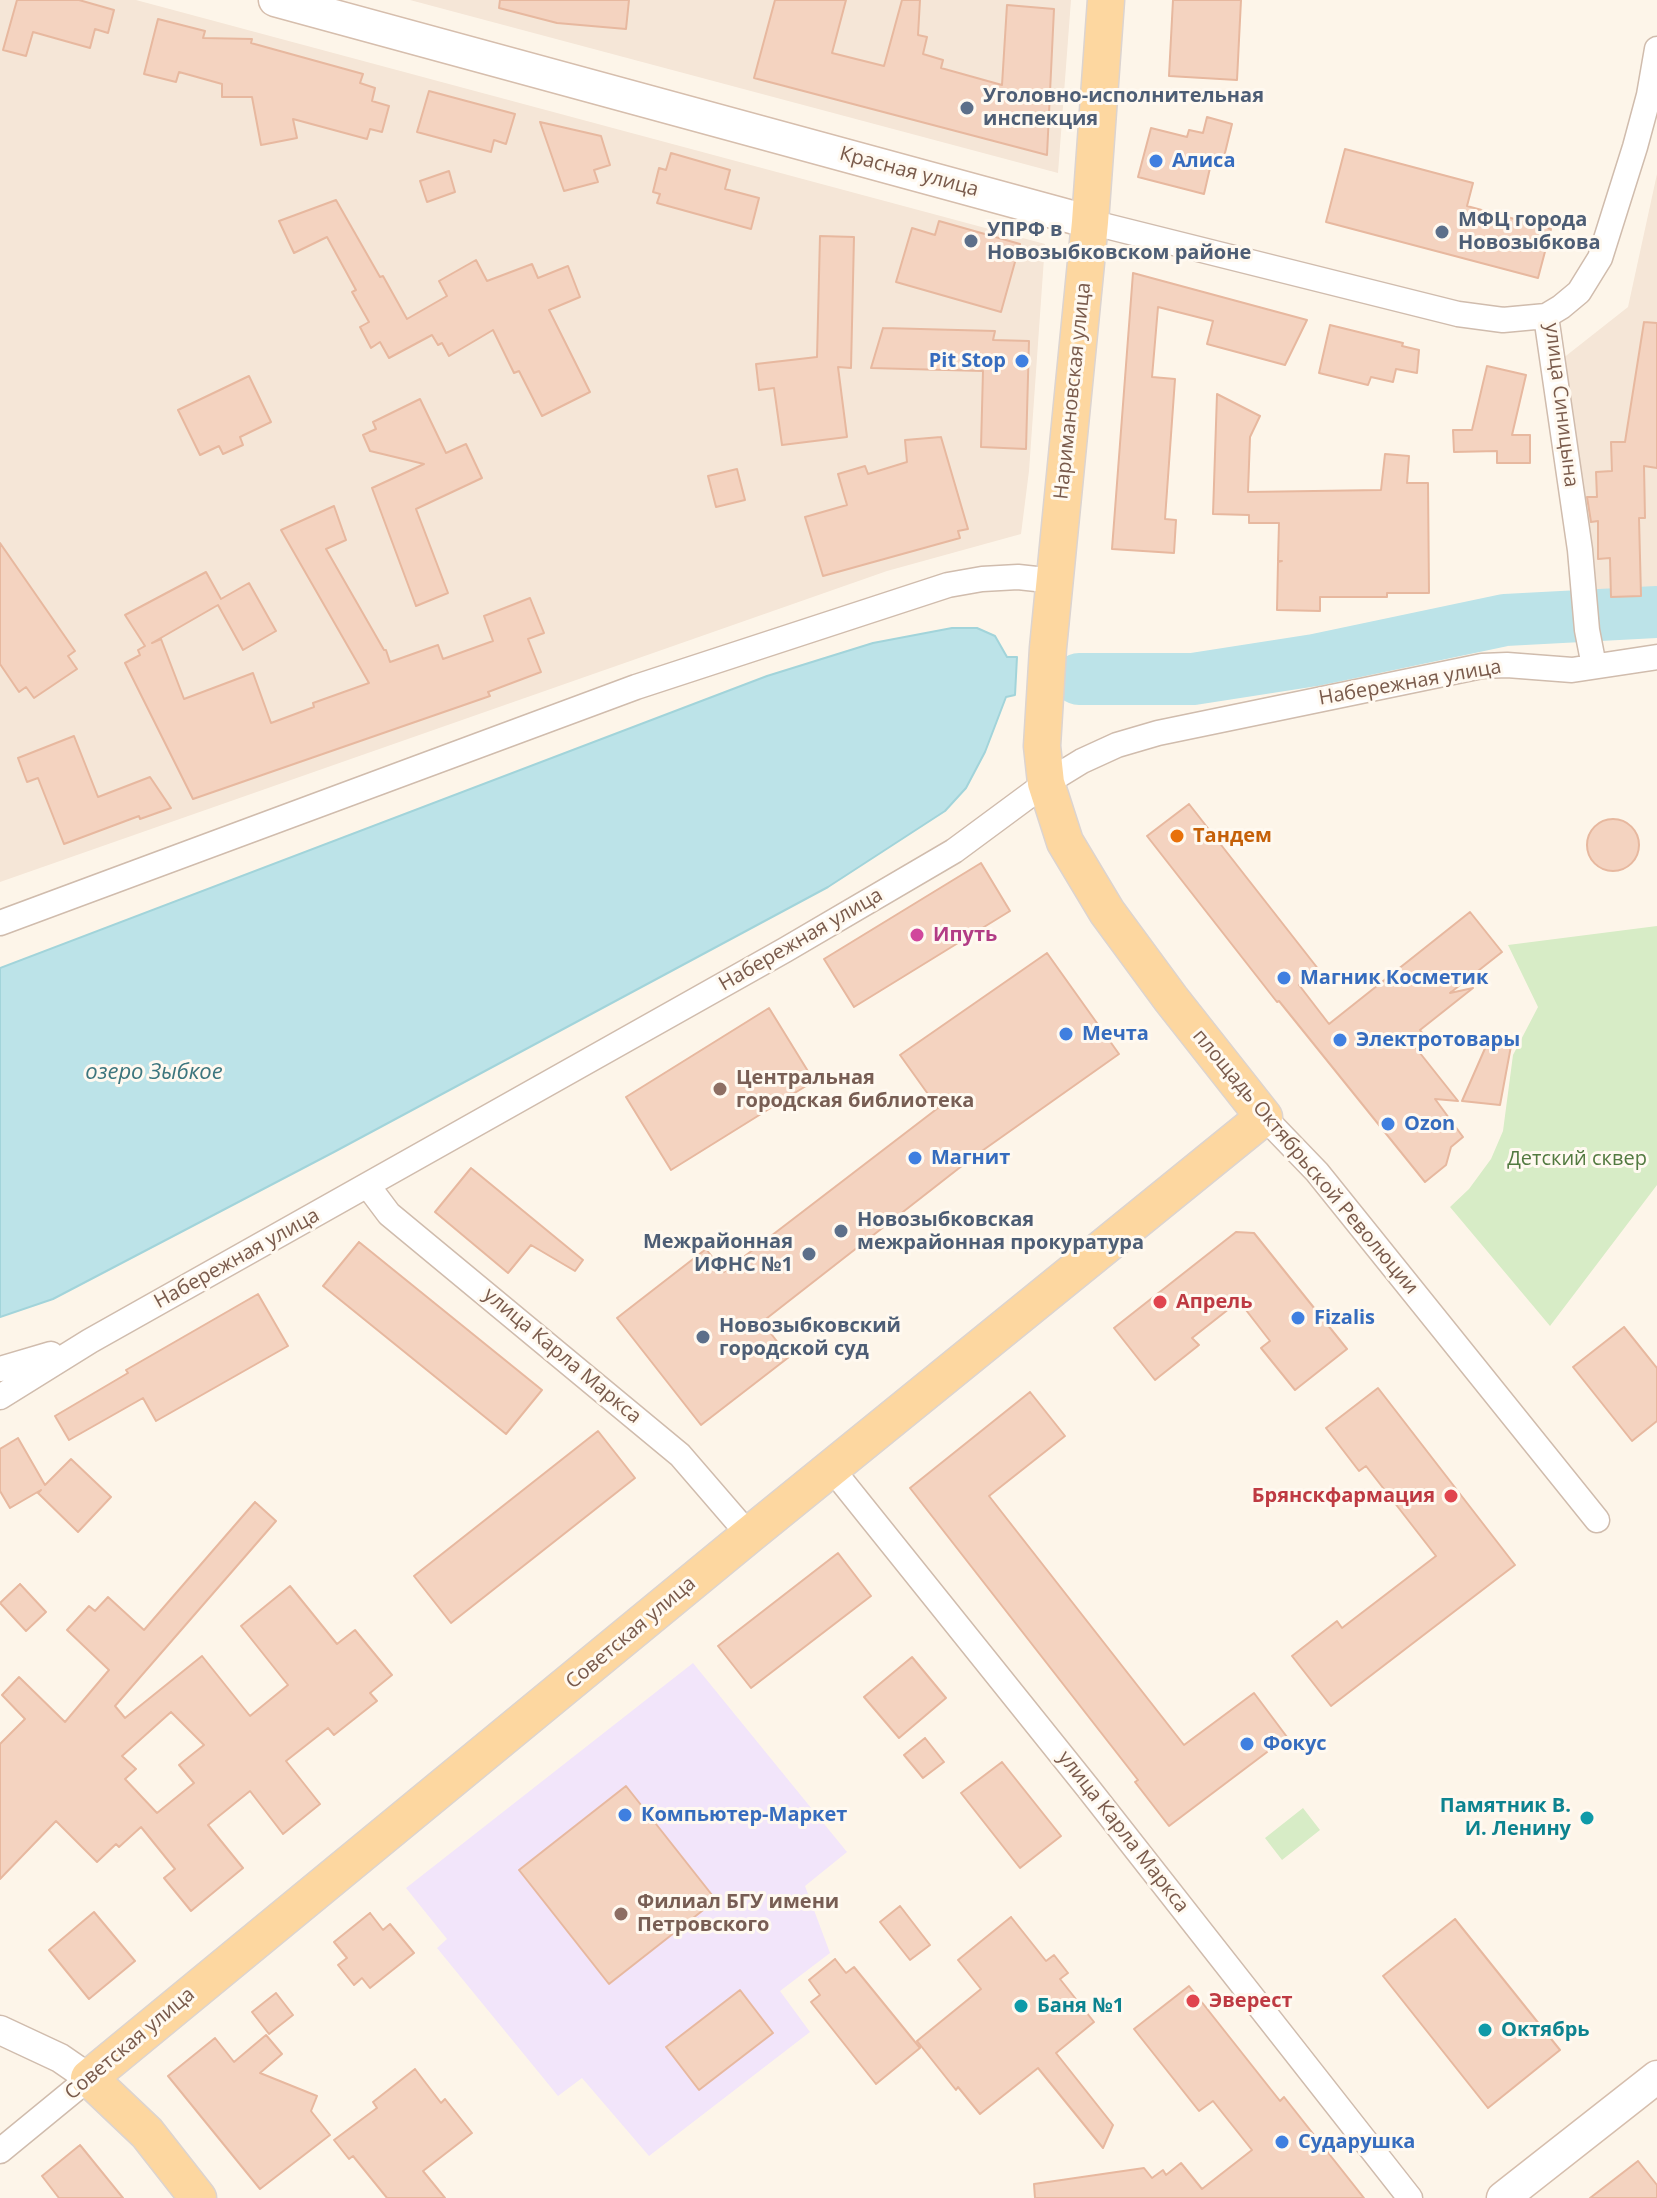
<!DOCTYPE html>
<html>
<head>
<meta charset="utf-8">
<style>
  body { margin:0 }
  canvas { display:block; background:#fdf5e9 }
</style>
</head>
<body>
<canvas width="1657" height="2198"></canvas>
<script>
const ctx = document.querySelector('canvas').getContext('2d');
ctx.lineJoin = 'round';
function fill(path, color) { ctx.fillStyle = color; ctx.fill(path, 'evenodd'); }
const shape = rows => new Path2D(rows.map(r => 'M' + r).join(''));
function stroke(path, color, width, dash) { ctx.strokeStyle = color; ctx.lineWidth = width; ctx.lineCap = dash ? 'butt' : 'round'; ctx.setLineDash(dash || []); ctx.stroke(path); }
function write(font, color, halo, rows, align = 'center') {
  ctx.font = font + ' "Open Sans",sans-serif'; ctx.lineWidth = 6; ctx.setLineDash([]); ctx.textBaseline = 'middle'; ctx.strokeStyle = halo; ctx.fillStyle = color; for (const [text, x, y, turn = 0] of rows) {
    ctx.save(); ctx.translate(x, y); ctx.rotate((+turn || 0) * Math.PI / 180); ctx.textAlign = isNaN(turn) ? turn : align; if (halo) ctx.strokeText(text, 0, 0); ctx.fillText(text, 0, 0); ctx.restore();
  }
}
const residential = shape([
  [0,0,136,0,1045,244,1029,471,1021,534,887,571,0,882],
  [410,0,1071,0,1058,173],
  [1657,174,1657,599,1592,601,1562,359,1628,307]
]);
const education = shape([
  [693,1663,847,1852,805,1886,830,1953,780,1991,810,2032,649,2156,582,2078,558,2096,437,1948,447,1939,406,1888]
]);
const green = shape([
  [1657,926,1657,1185,1550,1326,1450,1207,1469,1189,1491,1159,1503,1131,1513,1055,1538,1007,1508,945],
  [1303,1808,1320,1830,1282,1860,1265,1838]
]);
const water = shape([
  [952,628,977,628,995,636,1007,657,1017,657,1015,695,1006,697,985,752,966,788,945,811,828,887,334,1152,53,1299,0,1317,0,968,767,676,873,643,952,628]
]);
const river = shape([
  [1079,679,1193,679,1315,660,1505,620,1657,612]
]);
const building = shape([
  [17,0,79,0,114,10,108,33,95,29,90,48,33,32,26,56,3,50,17,0],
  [500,0,629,0,626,29,557,23,499,8,500,0],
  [775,0,846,0,832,53,884,66,902,0,920,0,918,35,927,37,923,54,943,60,941,68,1002,85,1007,5,1054,9,1047,155,754,78,775,0],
  [1173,0,1241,0,1237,80,1169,76,1173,0],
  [158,19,205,31,203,38,252,39,251,43,363,74,360,83,375,88,372,101,389,106,382,132,370,129,367,139,293,119,297,138,261,145,252,97,222,97,222,84,179,72,176,82,144,74,158,19],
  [429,91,515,114,506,144,494,140,491,152,417,132,429,91],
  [1207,117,1232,124,1224,157,1213,155,1204,194,1138,177,1151,128,1187,137,1189,130,1203,133,1207,117],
  [540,122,601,136,610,165,594,170,598,182,564,191,540,122],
  [1345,149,1473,183,1467,206,1551,229,1538,278,1326,222,1345,149],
  [671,153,730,170,725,189,759,198,751,229,657,203,660,194,653,192,659,168,666,170,671,153],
  [449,171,455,192,427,202,420,181,449,171],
  [336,200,380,277,383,276,407,319,447,296,439,281,476,260,487,281,532,264,538,278,568,266,580,297,549,310,590,392,542,416,519,371,514,373,493,330,449,356,442,343,438,345,432,335,389,358,380,342,371,348,360,327,369,322,352,292,356,290,327,237,294,253,279,221,336,200],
  [939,221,1020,244,1001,312,896,282,912,228,935,235,939,221],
  [820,236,854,237,851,368,838,367,847,437,782,445,774,388,759,390,756,364,817,357,820,236],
  [1133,273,1307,320,1285,365,1207,344,1213,321,1158,307,1152,377,1175,379,1165,519,1176,520,1174,553,1112,549,1133,273],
  [1644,322,1657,323,1657,468,1644,466,1645,518,1639,518,1641,596,1611,597,1610,558,1598,559,1598,521,1591,522,1587,497,1597,497,1596,472,1612,471,1611,442,1625,442,1644,322],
  [1330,325,1403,343,1402,346,1419,350,1417,373,1396,369,1393,382,1371,377,1368,385,1319,373,1330,325],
  [883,328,995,331,993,340,1029,341,1026,449,981,447,983,371,871,368,883,328],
  [1487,366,1526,375,1512,435,1530,435,1530,463,1497,463,1497,451,1454,452,1453,430,1472,430,1487,366],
  [249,376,271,422,240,437,243,445,223,454,219,446,200,455,178,410,249,376],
  [1217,394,1260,416,1250,437,1248,492,1381,490,1385,454,1409,456,1407,483,1428,483,1429,593,1387,593,1387,597,1320,597,1320,611,1277,610,1278,562,1282,561,1278,561,1279,523,1249,523,1249,515,1213,514,1217,394],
  [420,399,446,453,466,444,482,478,416,509,448,593,416,606,372,488,424,464,370,451,363,435,376,429,373,422,420,399],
  [941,437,968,529,958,531,960,538,823,576,805,517,847,505,838,474,865,466,868,474,907,462,905,440,941,437],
  [737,469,745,500,716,507,708,476,737,469],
  [334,506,346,540,326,549,384,650,386,650,390,662,438,645,443,659,493,641,484,616,530,598,544,633,528,639,541,672,488,692,490,696,193,799,125,663,140,655,138,650,145,646,125,615,206,572,221,599,249,583,276,631,243,650,218,605,152,643,161,639,184,699,253,673,271,723,314,707,313,703,369,683,281,530,334,506],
  [0,543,75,651,68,656,77,669,34,698,26,687,19,692,0,664,0,543],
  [74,736,98,797,150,777,171,808,140,819,139,816,64,844,38,778,27,782,18,758,74,736],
  [1189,804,1319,970,1299,985,1329,1024,1470,912,1502,952,1450,993,1473,988,1420,1030,1423,1034,1412,1043,1458,1101,1435,1099,1463,1137,1451,1147,1446,1165,1425,1182,1279,1001,1277,1002,1147,836,1189,804],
  '1587 845a26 26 0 1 1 52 0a26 26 0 1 1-52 0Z',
  [981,863,1010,911,854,1007,824,959,981,863],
  [1047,953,1119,1054,972,1158,762,1322,789,1357,701,1425,617,1318,706,1249,724,1272,938,1108,900,1055,1047,953],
  [769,1008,814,1081,671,1170,626,1097,769,1008],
  [1490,1037,1511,1046,1500,1105,1462,1101,1490,1037],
  [471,1168,583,1260,575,1271,531,1245,508,1273,435,1212,471,1168],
  [1236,1232,1254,1233,1347,1349,1295,1390,1261,1348,1270,1341,1239,1301,1192,1338,1199,1345,1155,1380,1114,1328,1236,1232],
  [359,1242,542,1390,506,1434,323,1286,359,1242],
  [258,1294,288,1346,156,1421,143,1398,69,1440,55,1416,128,1373,126,1370,258,1294],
  [1624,1327,1657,1368,1657,1421,1632,1441,1573,1367,1624,1327],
  [1378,1388,1515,1565,1331,1706,1292,1656,1337,1621,1342,1628,1436,1556,1366,1466,1359,1471,1326,1428,1378,1388],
  [1030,1392,1065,1436,989,1496,1184,1745,1254,1693,1287,1737,1169,1826,1135,1782,1138,1780,910,1488,1030,1392],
  [598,1431,635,1478,451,1623,414,1576,598,1431],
  [18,1438,45,1485,71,1459,111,1497,78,1532,38,1493,41,1490,10,1508,0,1491,0,1449,18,1438],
  [255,1502,276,1521,115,1706,125,1718,202,1656,250,1716,288,1685,241,1626,290,1586,337,1644,355,1630,392,1675,370,1693,377,1701,334,1735,328,1728,286,1761,320,1804,283,1834,250,1791,208,1825,243,1868,191,1911,164,1878,175,1869,141,1827,119,1847,116,1844,97,1862,56,1821,0,1879,0,1744,25,1719,2,1695,19,1677,65,1722,109,1670,67,1630,89,1606,95,1611,108,1597,144,1630,255,1502],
  [171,1712,204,1745,179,1765,194,1783,157,1813,125,1779,136,1769,122,1756,171,1712],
  [838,1553,871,1596,751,1688,718,1646,838,1553],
  [20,1584,46,1612,26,1631,0,1603,20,1584],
  [912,1657,946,1698,899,1738,864,1697,912,1657],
  [925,1738,944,1762,923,1778,904,1755,925,1738],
  [1002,1762,1061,1836,1020,1868,961,1793,1002,1762],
  [626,1786,716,1900,609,1984,519,1870,626,1786],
  [900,1906,930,1945,910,1960,880,1922,900,1906],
  [94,1912,135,1961,89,1999,49,1950,94,1912],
  [370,1913,383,1930,390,1924,414,1953,370,1988,362,1978,354,1985,338,1965,347,1958,334,1942,370,1913],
  [1011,1917,1046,1961,1054,1955,1068,1973,1060,1979,1094,2022,1056,2053,1113,2125,1103,2148,1038,2068,980,2114,958,2087,956,2090,917,2041,981,1989,958,1960,1011,1917],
  [1455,1919,1560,2050,1488,2108,1383,1976,1455,1919],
  [835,1959,846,1973,854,1967,920,2048,876,2084,811,2002,820,1995,809,1980,835,1959],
  [1189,1986,1280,2101,1284,2097,1364,2198,1035,2198,1034,2184,1144,2168,1152,2178,1163,2170,1166,2175,1181,2163,1202,2189,1252,2150,1213,2101,1199,2111,1134,2029,1189,1986],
  [740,1990,773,2033,699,2090,666,2047,740,1990],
  [276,1993,293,2015,269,2034,252,2012,276,1993],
  [266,2035,282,2054,260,2073,317,2096,311,2111,330,2135,260,2189,168,2076,215,2038,234,2062,266,2035],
  [415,2069,441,2103,445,2099,472,2133,423,2171,445,2198,387,2198,353,2156,349,2159,334,2140,377,2108,373,2102,415,2069],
  [80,2145,123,2198,59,2198,42,2176,80,2145],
  [1638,2161,1657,2185,1657,2198,1590,2198,1638,2161]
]);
const minor = shape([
  [1090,222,1458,314,1503,320,1546,316],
  [1594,666,1587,630,1580,550,1546,316,1561,307,1579,292,1600,258,1635,147,1649,95,1657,49],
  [0,923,636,687,948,585,982,579,1018,577,1055,581],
  [1264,1117,1317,1172,1597,1520],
  [368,1186,389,1214,680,1455,749,1535],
  [0,1369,51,1354],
  [0,1397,90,1341,785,950,954,851,1046,783,1082,761,1117,745,1158,733,1482,666,1507,665,1572,670,1657,657],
  [832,1469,1088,1788,1410,2198],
  [0,2151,89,2078]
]);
const tertiary = shape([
  [0,2030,60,2058,89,2078]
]);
const secondary = shape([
  [275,0,1090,222],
  [1503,2198,1657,2077]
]);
const primary = shape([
  [198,2198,147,2133,89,2078,749,1535,1264,1117,1171,999,1107,912,1065,842,1046,783,1042,746,1048,648,1090,222,1106,0]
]);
const markers = [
  [967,108,8,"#5c6f8a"],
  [1156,161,8,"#3f7fe0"],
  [1442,232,8,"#5c6f8a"],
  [971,241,8,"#5c6f8a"],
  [1022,361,8,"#3f7fe0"],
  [1177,836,8,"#e8710a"],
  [917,935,8,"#d1479c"],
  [1284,978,8,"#3f7fe0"],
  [1066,1034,8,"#3f7fe0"],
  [1340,1040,8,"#3f7fe0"],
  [720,1089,8,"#8d6e63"],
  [1388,1124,8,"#3f7fe0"],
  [915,1158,8,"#3f7fe0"],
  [841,1231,8,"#5c6f8a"],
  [809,1254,8,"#5c6f8a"],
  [1160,1302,8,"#e0444e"],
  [1298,1318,8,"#3f7fe0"],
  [703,1337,8,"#5c6f8a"],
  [1451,1496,8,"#e0444e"],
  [1247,1744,8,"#3f7fe0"],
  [625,1815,8,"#3f7fe0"],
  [1587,1818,8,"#0f9aa8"],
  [621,1914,8,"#8d6e63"],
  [1193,2001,8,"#e0444e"],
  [1021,2006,8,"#0f9aa8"],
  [1485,2030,8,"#0f9aa8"],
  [1282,2142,8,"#3f7fe0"]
];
const serviceNames = [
  ["Уголовно-исполнительная",983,96],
  ["инспекция",983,119],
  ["МФЦ города",1458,220],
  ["Новозыбкова",1458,243],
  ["УПРФ в",987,230],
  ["Новозыбковском районе",987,253],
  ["Новозыбковская",857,1220],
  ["межрайонная прокуратура",857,1243],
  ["Межрайонная",793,1242,"right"],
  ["ИФНС №1",793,1265,"right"],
  ["Новозыбковский",719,1326],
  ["городской суд",719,1349]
];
const shopNames = [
  ["Алиса",1172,161],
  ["Pit Stop",1006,361,"right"],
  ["Магник Косметик",1300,978],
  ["Мечта",1082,1034],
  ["Электротовары",1356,1040],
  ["Ozon",1404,1124],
  ["Магнит",931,1158],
  ["Fizalis",1314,1318],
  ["Фокус",1263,1744],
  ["Компьютер-Маркет",641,1815],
  ["Сударушка",1298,2142]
];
const streetNames = [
  ["Красная улица",909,172,15],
  ["Наримановская улица",1073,391,-84],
  ["улица Синицына",1561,405,83],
  ["Набережная улица",1410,683,-10],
  ["Набережная улица",801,940,-30],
  ["площадь Октябрьской Революции",1305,1162,50],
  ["Набережная улица",237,1259,-29],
  ["улица Карла Маркса",562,1356,40],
  ["Советская улица",631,1633,-40],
  ["улица Карла Маркса",1123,1832,52],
  ["Советская улица",130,2044,-40]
];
const foodNames = [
  ["Тандем",1193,836]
];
const hotelNames = [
  ["Ипуть",933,935]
];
const educationNames = [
  ["Центральная",736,1078],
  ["городская библиотека",736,1101],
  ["Филиал БГУ имени",637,1902],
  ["Петровского",637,1925]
];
const parkNames = [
  ["Детский сквер",1577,1159]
];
const healthNames = [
  ["Апрель",1176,1302],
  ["Брянскфармация",1435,1496,"right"],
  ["Эверест",1209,2001]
];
const cultureNames = [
  ["Памятник В.",1571,1806,"right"],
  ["И. Ленину",1571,1829,"right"],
  ["Баня №1",1037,2006],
  ["Октябрь",1501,2030]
];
const waterNames = [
  ["озеро Зыбкое",154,1073]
];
fill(residential, '#f5e6d7');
fill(education, '#f2e5fa');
fill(green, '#d7ecc6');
fill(water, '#bce3e8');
stroke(water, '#a2d4da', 2);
stroke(river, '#bce3e8', 52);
fill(building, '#f4d3c0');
stroke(building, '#e7b89f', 2);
stroke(minor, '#d0bcad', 27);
stroke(tertiary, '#d0bcad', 31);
stroke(secondary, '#d6bead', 35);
stroke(primary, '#dcd4d0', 39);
stroke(minor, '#fff', 24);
stroke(tertiary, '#fff', 28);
stroke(secondary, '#fff', 32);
stroke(primary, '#fdd7a0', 36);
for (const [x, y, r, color] of markers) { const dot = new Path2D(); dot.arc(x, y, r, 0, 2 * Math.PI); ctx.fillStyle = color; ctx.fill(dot); stroke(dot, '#fff9f0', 3); }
write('bold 20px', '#4e5e75', '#fff9f0', serviceNames, 'left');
write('bold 20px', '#366cbe', '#fff9f0', shopNames, 'left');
write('20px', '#795a4b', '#fff9f0', streetNames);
write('bold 20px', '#c56008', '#fff9f0', foodNames, 'left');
write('bold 20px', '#b23c85', '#fff9f0', hotelNames, 'left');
write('bold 20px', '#785e54', '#fff9f0', educationNames, 'left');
write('20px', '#527a40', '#fff9f0', parkNames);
write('bold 20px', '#be3a42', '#fff9f0', healthNames, 'left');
write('bold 20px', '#0d838f', '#fff9f0', cultureNames, 'left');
write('italic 22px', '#3d767e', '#fff9f0', waterNames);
</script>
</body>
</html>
